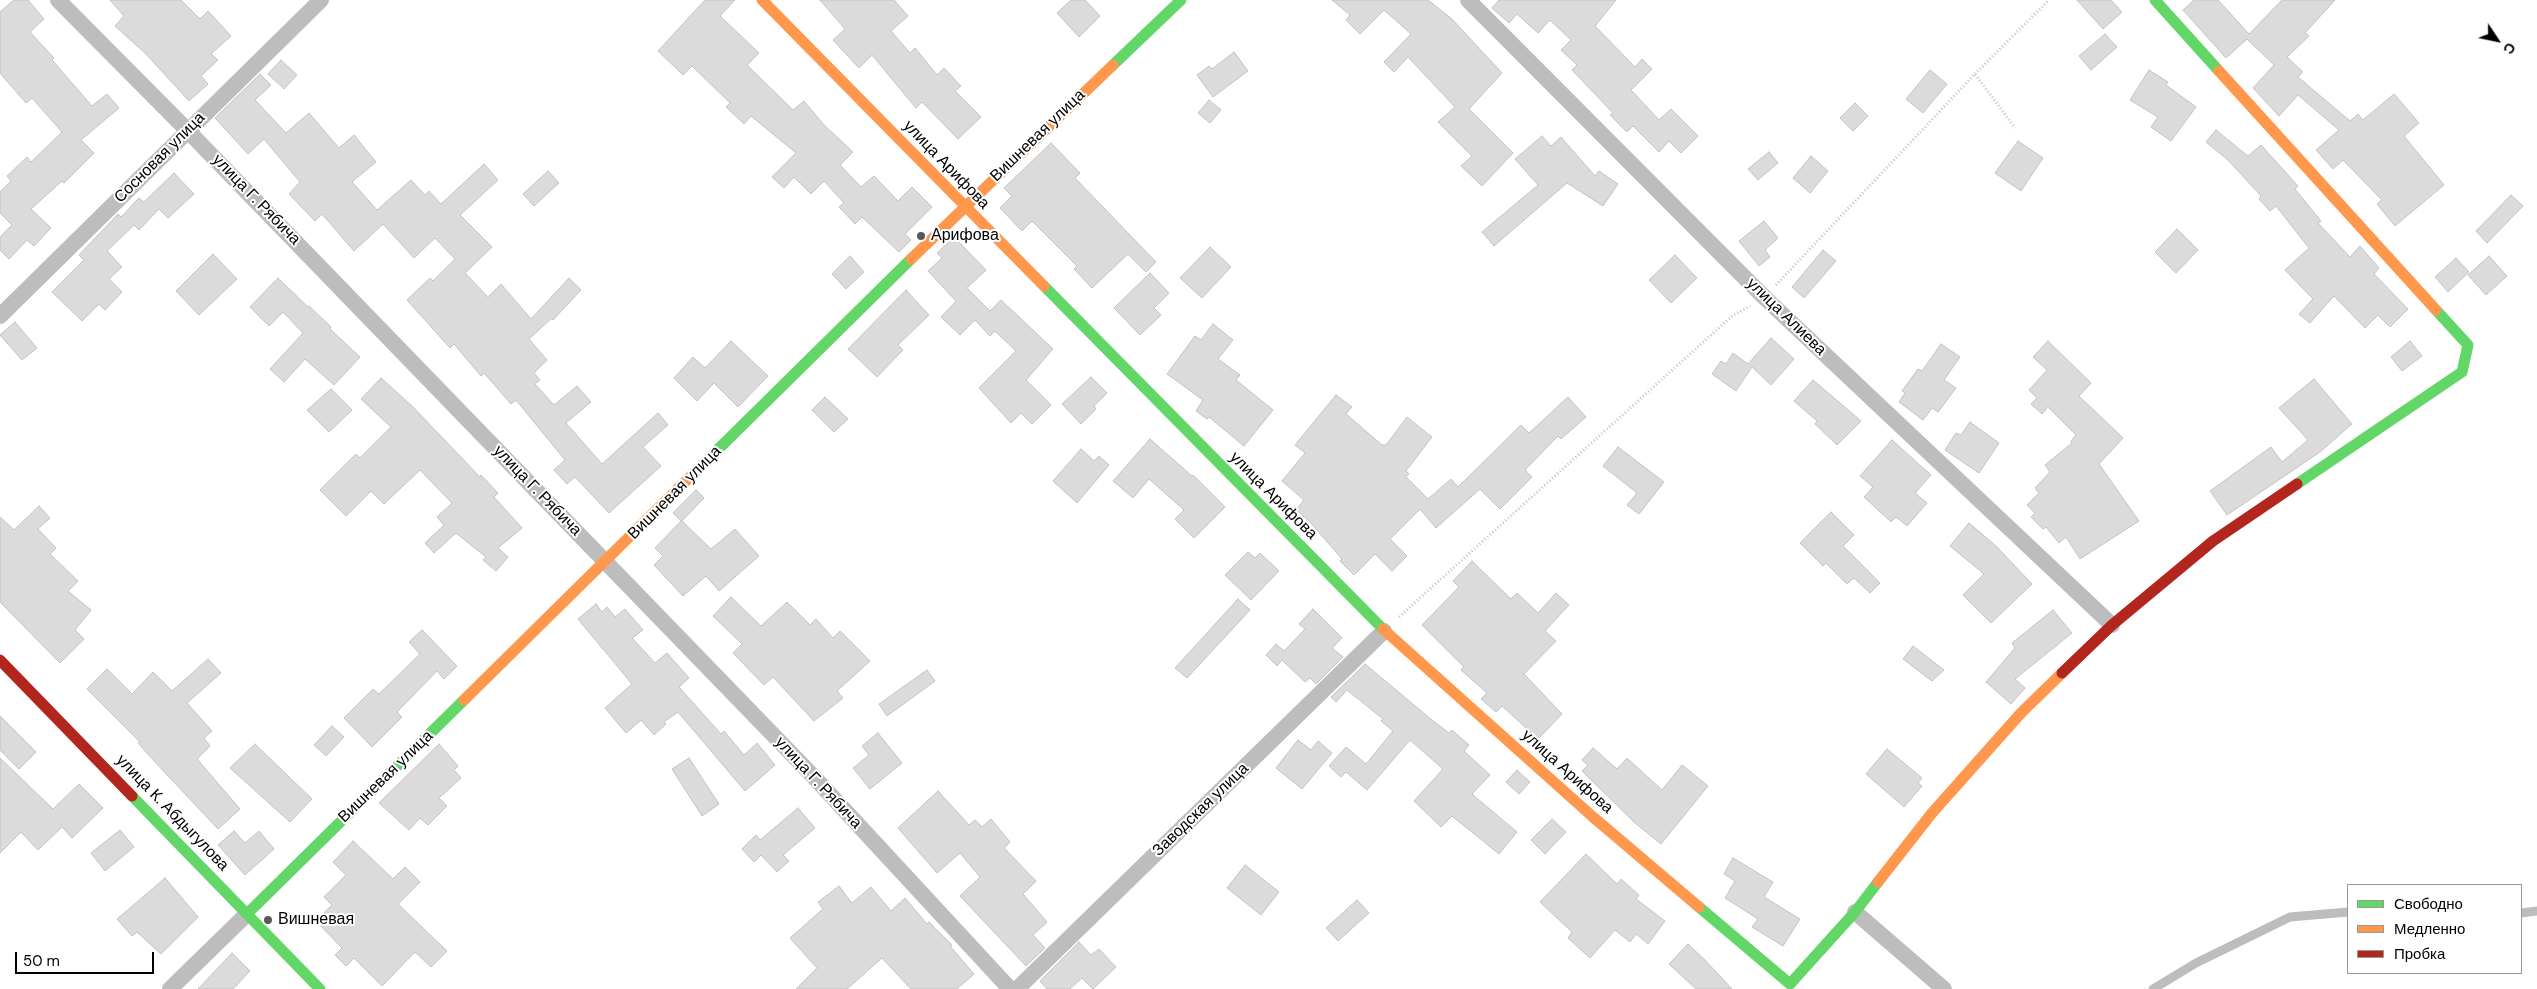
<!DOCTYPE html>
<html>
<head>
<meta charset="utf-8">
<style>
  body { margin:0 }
  #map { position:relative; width:2537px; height:989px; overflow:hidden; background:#fff; font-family:"DM Sans",sans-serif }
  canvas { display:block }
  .legend { position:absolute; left:2347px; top:884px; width:175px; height:90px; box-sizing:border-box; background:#fff; border:1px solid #999; margin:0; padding:6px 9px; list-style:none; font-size:15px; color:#000 }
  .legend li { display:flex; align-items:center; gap:10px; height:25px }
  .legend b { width:25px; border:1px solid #999 }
  .north { position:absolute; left:2472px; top:15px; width:50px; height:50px; -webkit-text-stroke:4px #fff; paint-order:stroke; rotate:124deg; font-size:14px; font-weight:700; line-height:20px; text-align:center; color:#000 }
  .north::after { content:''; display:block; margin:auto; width:18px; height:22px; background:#000; clip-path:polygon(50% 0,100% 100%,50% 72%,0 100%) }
  .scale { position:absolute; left:15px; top:952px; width:139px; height:22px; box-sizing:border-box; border:2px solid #000; border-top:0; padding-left:6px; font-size:15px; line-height:18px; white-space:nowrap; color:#000; -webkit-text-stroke:4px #fff; paint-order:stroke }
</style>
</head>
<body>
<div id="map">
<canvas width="2537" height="989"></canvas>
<ul class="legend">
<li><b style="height:6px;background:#63d668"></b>Свободно</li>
<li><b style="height:6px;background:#ff974d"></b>Медленно</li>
<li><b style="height:6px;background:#b3261e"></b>Пробка</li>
</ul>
<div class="north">С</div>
<div class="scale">50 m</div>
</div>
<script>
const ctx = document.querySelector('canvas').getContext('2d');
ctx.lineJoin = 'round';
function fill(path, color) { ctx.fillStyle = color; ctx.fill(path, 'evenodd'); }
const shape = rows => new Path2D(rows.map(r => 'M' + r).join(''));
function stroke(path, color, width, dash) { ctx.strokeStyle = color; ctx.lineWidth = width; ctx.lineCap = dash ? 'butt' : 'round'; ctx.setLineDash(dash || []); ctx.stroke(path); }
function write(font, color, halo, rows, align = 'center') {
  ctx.font = font + ' "DM Sans",sans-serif'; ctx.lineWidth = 4; ctx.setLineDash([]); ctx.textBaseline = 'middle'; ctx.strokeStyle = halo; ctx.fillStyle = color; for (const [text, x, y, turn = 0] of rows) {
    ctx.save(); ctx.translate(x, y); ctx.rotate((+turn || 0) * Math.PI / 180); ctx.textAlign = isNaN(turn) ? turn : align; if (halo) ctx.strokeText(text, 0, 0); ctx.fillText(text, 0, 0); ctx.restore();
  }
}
const building = shape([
  [14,0,28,0,44,19,30,32,54,58,52,60,92,106,107,94,119,108,81,140,94,153,64,183,62,181,31,209,51,228,34,246,27,240,9,259,0,250,0,237,12,225,0,213,0,192,11,181,7,176,27,157,31,162,62,132,32,98,26,103,0,73,0,12,14,0],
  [110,0,181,0,200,19,208,11,231,36,211,54,218,60,201,76,208,84,189,101,145,53,115,26,124,16,110,0],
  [705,0,735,0,720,16,759,53,747,65,793,110,804,101,824,125,853,152,840,165,861,187,874,176,898,201,912,187,932,207,905,234,911,240,899,252,862,217,855,224,839,207,844,203,824,181,811,194,794,177,784,188,772,177,796,153,751,116,744,124,726,107,730,103,692,66,683,75,658,51,705,0],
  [820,0,894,0,908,16,891,31,910,53,915,48,937,75,944,68,961,86,955,91,981,117,958,139,922,102,916,108,872,55,859,68,833,40,845,29,820,0],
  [1071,0,1085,0,1100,16,1079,37,1057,13,1071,0],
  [1332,0,1428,0,1452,19,1502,73,1469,109,1513,153,1482,186,1461,166,1472,156,1438,122,1455,107,1408,57,1394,72,1384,62,1411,34,1384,10,1360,34,1346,20,1350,15,1332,0],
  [1499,0,1616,0,1595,26,1635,67,1642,59,1652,69,1631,90,1659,120,1671,109,1698,136,1681,153,1669,141,1659,152,1633,126,1627,132,1610,115,1613,113,1572,70,1577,65,1561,50,1571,40,1550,20,1538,33,1517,14,1509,23,1492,8,1499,0],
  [2077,0,2111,0,2122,12,2103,29,2077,0],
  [2194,0,2218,0,2249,34,2282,0,2335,0,2305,33,2309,36,2287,57,2303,72,2298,77,2350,121,2358,114,2363,120,2394,94,2419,123,2404,136,2444,185,2395,226,2377,204,2382,200,2343,160,2333,169,2316,150,2339,130,2298,95,2279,116,2253,88,2274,65,2247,39,2226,58,2183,10,2194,0],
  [2105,34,2117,47,2091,70,2079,56,2105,34],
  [1234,52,1248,71,1213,97,1197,75,1209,66,1212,69,1234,52],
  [281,60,297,75,284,89,268,74,281,60],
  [1930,70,1947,84,1923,113,1906,99,1930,70],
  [2149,70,2168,82,2166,85,2196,107,2171,141,2151,127,2158,117,2130,100,2149,70],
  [260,74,271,85,255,100,286,133,309,113,339,148,354,135,376,162,352,182,377,210,411,180,425,195,429,191,441,204,484,164,498,180,460,215,492,247,465,273,488,297,501,284,531,319,569,278,581,290,553,320,552,318,529,339,547,360,534,373,540,380,535,384,554,405,577,386,591,402,566,423,602,464,658,413,668,425,643,447,661,466,609,513,575,477,567,484,554,470,565,460,516,400,511,404,484,373,481,376,454,344,450,348,407,300,430,278,433,281,455,259,435,238,414,258,383,224,354,251,322,214,315,221,289,194,300,182,264,139,248,154,215,118,260,74],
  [1209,100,1221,110,1210,123,1198,113,1209,100],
  [1855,103,1868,116,1853,131,1840,118,1855,103],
  [2216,130,2248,156,2261,145,2298,186,2295,189,2321,221,2318,223,2350,257,2360,246,2379,268,2374,274,2408,309,2390,327,2378,315,2365,328,2334,296,2310,323,2299,314,2313,299,2285,270,2309,248,2276,206,2270,211,2259,199,2261,196,2228,160,2206,142,2216,130],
  [1542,136,1551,146,1561,137,1595,176,1599,171,1618,184,1603,206,1567,183,1494,246,1482,232,1538,185,1515,159,1542,136],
  [2018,141,2043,158,2021,191,1995,173,2018,141],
  [1051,143,1080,173,1075,178,1156,262,1146,272,1128,254,1092,288,1074,269,1077,266,1032,221,1022,231,1000,208,1012,196,1004,188,1051,143],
  [1769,152,1778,163,1758,180,1748,169,1769,152],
  [1811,156,1828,171,1810,193,1793,178,1811,156],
  [548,171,559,183,534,206,523,194,548,171],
  [174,173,194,194,168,218,159,209,139,230,134,225,107,251,122,267,109,279,122,292,105,310,99,304,82,321,52,292,84,260,79,255,118,214,121,217,139,198,144,202,174,173],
  [2511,195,2523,206,2487,243,2476,231,2511,195],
  [1764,221,1778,238,1765,250,1770,257,1759,266,1739,241,1764,221],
  [2177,229,2198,250,2176,273,2155,252,2177,229],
  [954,237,986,270,967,288,990,311,1001,300,1053,349,1026,380,1051,405,1032,424,1021,413,1011,423,979,388,1016,351,995,331,990,336,975,320,960,335,941,317,956,301,928,271,942,258,937,253,954,237],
  [1210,247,1231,267,1202,298,1180,278,1210,247],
  [1823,250,1836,261,1804,298,1792,287,1823,250],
  [213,254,237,279,199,315,176,291,213,254],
  [1675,255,1697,278,1671,303,1649,280,1675,255],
  [850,256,864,272,846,289,832,274,850,256],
  [2489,256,2507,276,2486,295,2468,275,2489,256],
  [2456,258,2469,272,2448,292,2435,277,2456,258],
  [1150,273,1169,293,1154,308,1161,315,1140,335,1114,308,1150,273],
  [278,278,308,307,309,306,331,327,330,329,360,357,334,385,305,359,284,382,270,369,303,333,283,312,269,326,250,307,278,278],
  [906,290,929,315,898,345,903,350,877,377,848,349,906,290],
  [15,322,37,348,22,360,0,335,15,322],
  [1213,324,1233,340,1218,359,1240,375,1236,380,1273,410,1244,446,1209,417,1207,419,1196,411,1203,400,1167,374,1195,336,1201,340,1213,324],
  [1771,338,1794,359,1771,385,1752,367,1736,391,1712,374,1721,361,1726,364,1733,353,1748,364,1771,338],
  [731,341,768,376,738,407,714,383,697,401,674,378,693,357,705,368,731,341],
  [2048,341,2091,383,2079,396,2123,438,2099,464,2139,521,2080,559,2066,537,2059,543,2046,527,2043,529,2031,517,2035,513,2027,505,2039,493,2035,488,2050,472,2045,465,2072,443,2071,441,2076,435,2048,407,2042,414,2031,404,2037,398,2029,390,2047,370,2033,357,2048,341],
  [2410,341,2422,356,2402,371,2391,357,2410,341],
  [1941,344,1960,357,1944,380,1956,388,1938,412,1932,408,1923,420,1899,402,1905,393,1902,391,1918,369,1922,371,1941,344],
  [1091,377,1107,393,1094,406,1096,409,1081,424,1062,404,1091,377],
  [381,378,412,406,480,477,481,475,498,493,494,497,522,528,498,548,508,557,496,571,483,560,486,557,456,533,434,553,425,543,444,525,437,517,452,503,420,470,384,504,371,491,346,516,320,490,356,454,360,458,391,427,361,399,381,378],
  [2314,379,2352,424,2320,452,2227,515,2210,491,2271,447,2282,462,2308,440,2279,408,2314,379],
  [1813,380,1861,421,1837,445,1815,424,1817,421,1794,401,1813,380],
  [331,389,352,410,329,432,307,410,331,389],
  [1336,395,1352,407,1346,414,1382,445,1386,445,1407,417,1432,437,1406,471,1409,474,1406,477,1428,499,1451,479,1458,487,1521,425,1529,433,1568,397,1586,417,1561,439,1558,436,1525,470,1532,477,1500,509,1480,489,1436,528,1420,509,1390,539,1407,556,1392,571,1375,554,1354,575,1340,561,1342,559,1309,521,1296,510,1304,500,1282,481,1305,453,1295,445,1336,395],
  [825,397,848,419,834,432,812,410,825,397],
  [1970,422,1999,443,1979,473,1945,450,1956,433,1961,435,1970,422],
  [1150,439,1192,476,1193,475,1225,507,1194,538,1175,519,1184,510,1149,479,1133,498,1113,481,1150,439],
  [1892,440,1931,475,1915,493,1927,503,1907,526,1896,517,1891,522,1864,497,1873,487,1860,476,1892,440],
  [1618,447,1664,482,1639,514,1627,505,1637,493,1603,466,1618,447],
  [1081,449,1094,461,1099,456,1109,465,1077,503,1053,481,1081,449],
  [696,490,704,498,682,521,711,549,735,529,759,556,719,591,706,576,683,596,654,565,663,556,655,548,681,521,673,513,696,490],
  [39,506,50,518,38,529,56,548,50,554,78,581,68,591,91,610,75,630,84,639,60,663,0,602,0,517,14,530,39,506],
  [1831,512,1854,535,1843,546,1880,583,1870,593,1854,578,1847,584,1826,563,1823,566,1800,543,1831,512],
  [1969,523,1996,546,2032,584,1991,623,1963,595,1984,574,1950,546,1969,523],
  [1248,552,1255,558,1260,553,1279,571,1251,600,1225,575,1248,552],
  [1472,561,1511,599,1517,593,1538,613,1556,593,1569,605,1545,631,1556,641,1524,674,1562,714,1538,739,1502,706,1496,712,1481,699,1487,693,1461,670,1464,667,1422,625,1459,587,1453,581,1472,561],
  [731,597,761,626,787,602,810,625,816,619,833,638,840,631,870,661,837,691,843,698,814,721,773,677,764,685,733,653,742,644,713,616,731,597],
  [1238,599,1250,610,1187,678,1175,668,1238,599],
  [596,604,602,612,607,607,615,617,625,609,643,630,632,638,655,663,667,653,689,678,679,687,721,734,724,731,744,755,757,743,775,765,745,791,678,712,664,722,666,724,654,735,641,720,626,733,605,708,632,684,578,619,596,604],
  [1313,609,1342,638,1332,648,1343,657,1316,684,1310,678,1305,682,1282,660,1277,666,1266,655,1276,644,1284,651,1305,629,1299,624,1313,609],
  [2053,610,2072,633,2015,679,2025,688,2011,704,1986,682,2015,648,2012,643,2053,610],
  [422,630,457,666,444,679,437,671,397,712,402,717,372,747,344,718,373,689,379,694,420,654,409,642,422,630],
  [1913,646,1944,670,1932,681,1903,659,1913,646],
  [208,659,221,673,187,703,212,731,204,738,210,746,197,759,240,809,218,829,155,762,138,743,140,742,87,689,107,669,132,694,153,672,172,691,208,659],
  [1365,664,1432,720,1449,733,1452,730,1469,745,1464,751,1490,775,1472,794,1517,832,1499,854,1452,816,1441,827,1414,801,1443,769,1410,740,1367,790,1346,772,1341,777,1329,766,1346,747,1366,764,1393,731,1381,721,1383,719,1347,690,1336,702,1331,697,1365,664],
  [927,670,935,681,887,716,879,704,927,670],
  [0,716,36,752,19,769,0,750,0,716],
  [332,726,344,737,326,756,314,745,332,726],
  [878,733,902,763,870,789,853,768,869,755,862,746,878,733],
  [1298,740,1311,750,1318,741,1332,753,1302,789,1276,768,1298,740],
  [255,744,312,799,290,822,230,768,255,744],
  [439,744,458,766,454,770,461,778,439,798,447,806,428,825,420,818,409,830,379,803,439,744],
  [1593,748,1617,769,1627,758,1662,790,1682,765,1708,786,1661,844,1635,823,1582,771,1588,765,1582,760,1593,748],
  [1887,749,1922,778,1918,783,1922,786,1904,807,1866,774,1887,749],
  [0,758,53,809,79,784,103,808,72,838,62,827,38,850,21,832,0,853,0,758],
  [689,758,719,804,702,816,672,769,689,758],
  [1517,770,1530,782,1519,794,1506,782,1517,770],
  [938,791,969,825,975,820,982,827,991,819,1010,842,1004,848,1036,881,1023,894,1047,922,1033,935,1045,948,1026,966,960,896,980,877,960,853,937,873,898,828,938,791],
  [798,808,815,828,783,855,789,861,777,872,761,855,754,862,742,849,756,835,760,840,798,808],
  [1552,819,1566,832,1545,854,1531,840,1552,819],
  [120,830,134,847,105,871,91,853,120,830],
  [234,831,245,843,259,831,274,849,245,875,218,845,234,831],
  [353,841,393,879,405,867,420,882,398,904,447,951,431,967,415,952,382,986,354,958,346,966,335,955,342,948,316,921,332,905,324,897,346,875,333,862,353,841],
  [1586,854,1617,884,1621,879,1639,895,1636,899,1665,921,1648,944,1636,934,1630,942,1615,930,1590,958,1568,938,1572,932,1540,902,1586,854],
  [1733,858,1773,882,1764,897,1800,919,1783,946,1752,927,1758,919,1725,898,1735,881,1724,874,1733,858],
  [1245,865,1279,892,1261,915,1227,888,1245,865],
  [165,878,198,917,161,954,137,932,132,936,117,919,165,878],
  [839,886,852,903,871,887,891,911,905,898,927,924,929,922,952,945,950,946,974,974,957,989,911,989,882,958,847,989,796,989,817,968,790,938,823,909,818,902,839,886],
  [1357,900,1369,913,1338,941,1326,928,1357,900],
  [1079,942,1091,955,1099,949,1116,967,1093,989,1082,978,1070,989,1047,989,1040,981,1079,942],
  [1688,944,1705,960,1732,989,1696,989,1669,964,1688,944],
  [232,953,250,971,233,989,198,989,232,953]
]);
const path = shape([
  [1975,74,2049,0],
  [1776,285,1975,74,2015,128],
  [1399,617,1732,316,1750,306]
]);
const lane = shape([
  [2521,913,2537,911],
  [2153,989,2196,963,2290,917,2348,912]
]);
const street = shape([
  [58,0,188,131,813,776,1010,989],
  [1468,0,1764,297,2112,625],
  [0,316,321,0],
  [1855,912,1944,989],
  [170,989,247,914],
  [1017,989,1384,631]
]);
const fast = shape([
  [2155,0,2219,71],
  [1113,65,1181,0],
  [1044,286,1383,629],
  [692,475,911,259],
  [2297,484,2462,372,2468,345,2436,310],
  [132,796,320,989],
  [1699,907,1790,984,1855,912,1878,882],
  [247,914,464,700]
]);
const slow = shape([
  [762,0,1044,286],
  [2219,71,2436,310],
  [911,259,1113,65],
  [1383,629,1593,817,1699,907],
  [464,700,692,475],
  [1878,882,1932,813,2021,713,2062,673]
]);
const jam = shape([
  [0,660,132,796],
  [2062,673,2112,625,2213,541,2297,484]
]);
const markers = [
  [921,236,5,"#595959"],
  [268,920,5,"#595959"]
];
const streetNames = [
  ["Вишневая улица",1038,136,-44],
  ["Сосновая улица",160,158,-45],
  ["улица Арифова",946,165,46],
  ["улица Г. Рябича",256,200,46],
  ["улица Алиева",1786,317,44],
  ["улица Г. Рябича",537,491,46],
  ["Вишневая улица",675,493,-45],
  ["улица Арифова",1273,496,45],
  ["улица Арифова",1567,772,42],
  ["Вишневая улица",386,777,-44],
  ["улица Г. Рябича",818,783,47],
  ["Заводская улица",1201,810,-44],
  ["улица К. Абдыгулова",172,813,46]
];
const poiNames = [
  ["Арифова",931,236],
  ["Вишневая",278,920]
];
fill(building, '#dbdbdb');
stroke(building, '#c3c3c3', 1);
stroke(path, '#c2c2c2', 3, [1, 2.5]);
stroke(lane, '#bdbdbd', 9);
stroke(street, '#bdbdbd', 16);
stroke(fast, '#63d668', 11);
stroke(slow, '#ff974d', 11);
stroke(jam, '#b3261e', 11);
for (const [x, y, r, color] of markers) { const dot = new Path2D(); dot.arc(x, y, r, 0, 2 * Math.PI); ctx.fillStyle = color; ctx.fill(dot); stroke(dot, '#fff', 2); }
write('16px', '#000', '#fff', streetNames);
write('16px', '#000', '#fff', poiNames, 'left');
</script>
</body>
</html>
